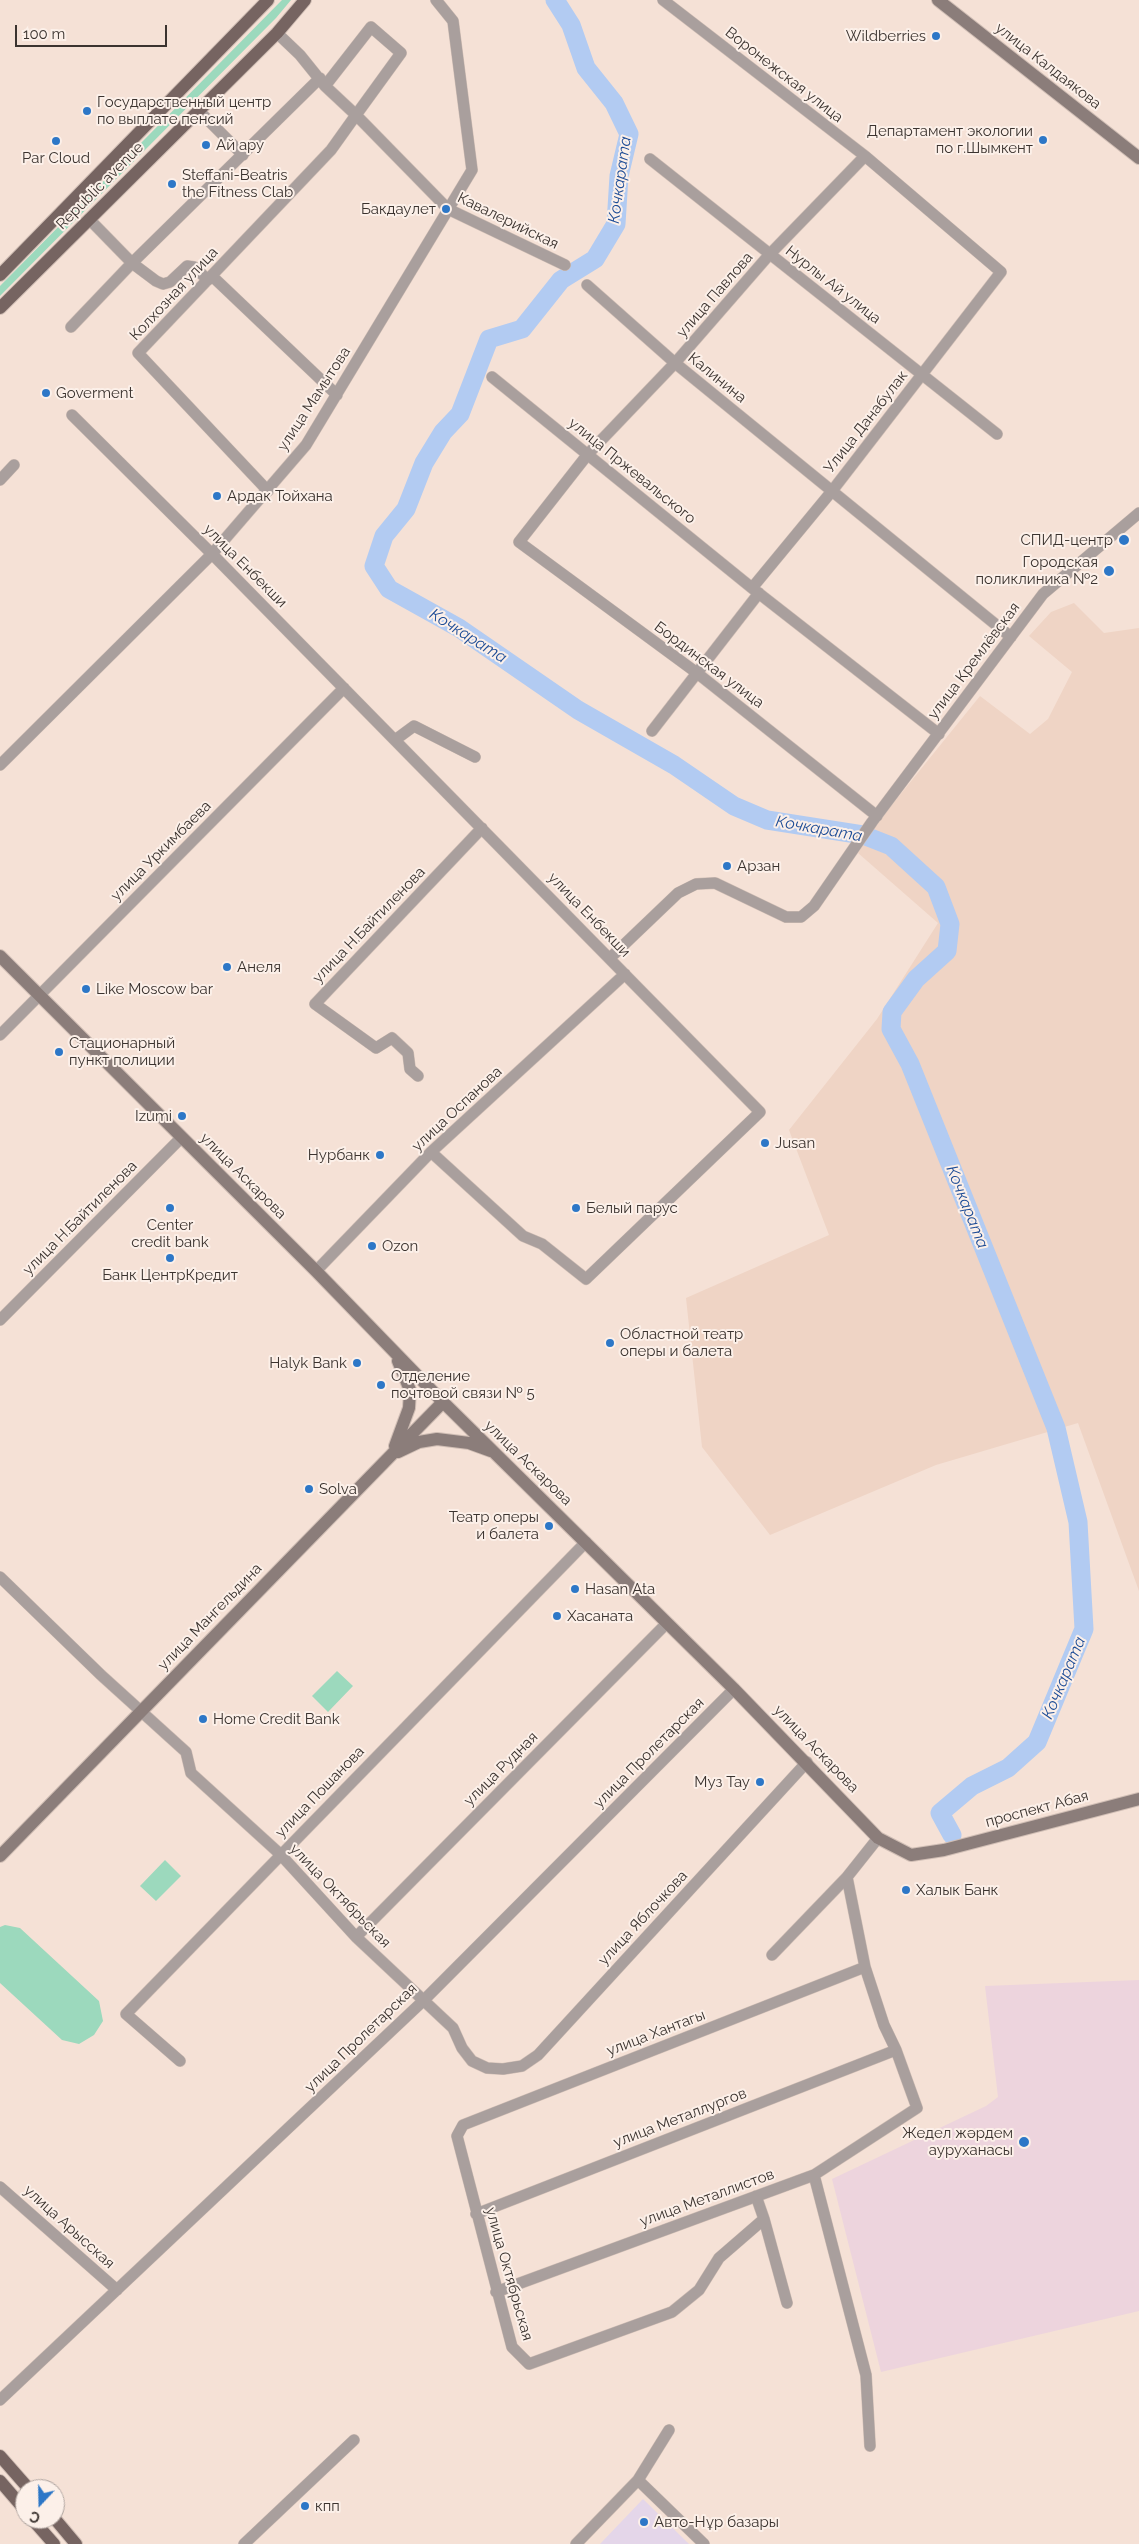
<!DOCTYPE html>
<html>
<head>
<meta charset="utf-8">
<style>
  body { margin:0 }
  #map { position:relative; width:1139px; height:2544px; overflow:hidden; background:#f5e1d6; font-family:Raleway,sans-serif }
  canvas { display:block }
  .north { position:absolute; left:15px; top:2479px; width:50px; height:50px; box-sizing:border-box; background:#fcf0e9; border:1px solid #afa49f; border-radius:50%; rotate:201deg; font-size:14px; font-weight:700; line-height:20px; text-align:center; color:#3b332f }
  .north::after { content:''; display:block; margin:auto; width:18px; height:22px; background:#2d77c7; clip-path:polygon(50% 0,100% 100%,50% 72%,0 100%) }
  .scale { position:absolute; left:15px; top:25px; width:152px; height:22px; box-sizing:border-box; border:2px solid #3b332f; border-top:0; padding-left:6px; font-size:15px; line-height:18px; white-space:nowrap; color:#3b332f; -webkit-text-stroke:4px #fcf0e9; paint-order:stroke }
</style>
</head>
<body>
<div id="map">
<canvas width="1139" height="2544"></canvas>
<div class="north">С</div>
<div class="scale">100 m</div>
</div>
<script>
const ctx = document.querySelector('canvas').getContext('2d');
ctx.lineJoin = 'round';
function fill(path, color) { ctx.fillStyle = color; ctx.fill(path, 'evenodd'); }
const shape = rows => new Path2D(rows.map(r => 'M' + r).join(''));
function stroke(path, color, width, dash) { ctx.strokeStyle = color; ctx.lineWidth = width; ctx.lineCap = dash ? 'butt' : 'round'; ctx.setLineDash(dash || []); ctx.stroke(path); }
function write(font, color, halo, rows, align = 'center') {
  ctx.font = font + ' Raleway,sans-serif'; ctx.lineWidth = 4; ctx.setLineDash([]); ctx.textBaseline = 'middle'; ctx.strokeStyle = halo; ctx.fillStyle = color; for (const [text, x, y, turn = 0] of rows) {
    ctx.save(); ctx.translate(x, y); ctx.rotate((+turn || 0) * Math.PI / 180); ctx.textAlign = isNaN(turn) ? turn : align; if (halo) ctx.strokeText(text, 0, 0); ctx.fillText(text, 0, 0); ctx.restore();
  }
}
const commercial = shape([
  [643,2499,689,2544,600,2544]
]);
const built = shape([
  [1074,603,1104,633,1139,628,1139,1591,1078,1423,936,1465,770,1535,702,1447,686,1298,829,1235,789,1130,877,1019,938,923,858,853,874,827,980,696,1030,734,1048,719,1072,672,1029,636,1051,612]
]);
const medical = shape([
  [1139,1980,1139,2311,881,2372,832,2179,986,2106,998,2097,985,1986]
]);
const green = shape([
  [282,0,291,0,276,18,0,296,0,286],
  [337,1671,353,1686,328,1712,312,1696],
  [165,1860,181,1876,156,1901,140,1886],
  [5,1925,20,1928,99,2001,103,2021,94,2035,79,2044,62,2040,0,1983,0,1927]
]);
const river = shape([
  [555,0,571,25,586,68,614,103,629,134,619,176,616,224,595,259,561,280,522,329,489,339,460,414,443,432,424,463,406,509,384,536,374,566,389,589,459,628,578,710,674,765,734,806,767,820,863,835,891,846,936,887,950,924,947,951,916,979,892,1012,891,1029,910,1064,1056,1428,1078,1522,1084,1629,1037,1742,1008,1768,972,1786,940,1813,952,1835]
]);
const street = shape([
  [663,0,865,156,1001,272,832,491,752,588],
  [277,33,300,55,325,86,356,115,401,53,371,27,325,86],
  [198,110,243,155],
  [865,156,769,255,675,363,588,454,519,542,697,673,877,816],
  [650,159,997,434],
  [89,219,132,263,156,281,163,284,170,282,187,266,194,267,208,280],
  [212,276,337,395],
  [587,285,675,363,1011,637],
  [71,327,132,263,320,78],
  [492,377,752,588,939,734],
  [72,415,212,554,760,1112,586,1279,542,1244,523,1236,431,1152],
  [0,480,14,465],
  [268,491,138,353,331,150,356,115,448,209,565,265],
  [652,731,759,593],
  [395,740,414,726,475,757],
  [0,765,212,554,306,445,472,170,453,21,436,0],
  [610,958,678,893,696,884,715,883,786,917,801,917,814,906,872,822,1043,594,1139,513],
  [0,1035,344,688],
  [418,1076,410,1069,408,1053,392,1038,376,1048,315,1004,482,828],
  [316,1271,431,1152,625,974],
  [0,1320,181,1138],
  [0,1577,101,1675,186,1752,191,1773,280,1854,356,1937,453,2028,462,2048,472,2061,487,2068,503,2069,522,2066,538,2055,807,1762],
  [356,1937,667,1623],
  [772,1955,847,1877],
  [180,2061,126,2014,586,1542],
  [814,2175,866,2375,870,2446],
  [0,2187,117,2290],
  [756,2196,764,2219,719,2258,699,2290,672,2312,529,2364,512,2347,457,2136,463,2125,865,1967],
  [476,2214,896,2050],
  [764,2219,787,2303],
  [496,2292,814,2175,917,2108,896,2050,884,2025,865,1967,847,1877,878,1838],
  [0,2400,423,2001,734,1689],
  [638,2480,704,2544],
  [244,2544,354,2440],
  [576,2544,638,2480,669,2430]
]);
const secondary = shape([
  [938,0,1139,158],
  [0,956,316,1271,443,1402,734,1689,878,1838,911,1855,944,1850,1139,1799],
  [395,1446,409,1408,410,1390,398,1361],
  [398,1452,419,1442,437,1439,469,1443,491,1451],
  [0,1856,443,1402]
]);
const primary = shape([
  [0,275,268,0],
  [0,308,277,33,305,0],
  [0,2456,29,2489],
  [0,2481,25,2510],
  [32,2519,54,2544],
  [55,2519,76,2544]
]);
const markers = [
  [936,36,5,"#2d77c7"],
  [87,111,5,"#2d77c7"],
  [1043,140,5,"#2d77c7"],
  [56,141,5,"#2d77c7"],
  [206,145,5,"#2d77c7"],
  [172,184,5,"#2d77c7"],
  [446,209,5,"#2d77c7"],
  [46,393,5,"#2d77c7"],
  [217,496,5,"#2d77c7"],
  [1124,540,6,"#2d77c7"],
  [1109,571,6,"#2d77c7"],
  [727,866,5,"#2d77c7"],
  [227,967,5,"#2d77c7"],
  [86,989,5,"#2d77c7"],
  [59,1052,5,"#2d77c7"],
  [182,1116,5,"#2d77c7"],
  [765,1143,5,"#2d77c7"],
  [380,1155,5,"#2d77c7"],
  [170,1208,5,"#2d77c7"],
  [576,1208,5,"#2d77c7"],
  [372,1246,5,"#2d77c7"],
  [170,1258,5,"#2d77c7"],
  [610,1343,5,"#2d77c7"],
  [357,1363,5,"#2d77c7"],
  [381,1385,5,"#2d77c7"],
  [309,1489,5,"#2d77c7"],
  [549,1526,5,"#2d77c7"],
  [575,1589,5,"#2d77c7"],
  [557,1616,5,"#2d77c7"],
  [203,1719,5,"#2d77c7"],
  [760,1782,5,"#2d77c7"],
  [906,1890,5,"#2d77c7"],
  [1024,2142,6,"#2d77c7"],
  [305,2506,5,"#2d77c7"],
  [644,2522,5,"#2d77c7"]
];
const poiNames = [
  ["Wildberries",926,36,"right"],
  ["Государственный центр",97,102],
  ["по выплате пенсий",97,119],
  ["Департамент экологии",1033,131,"right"],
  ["по г.Шымкент",1033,148,"right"],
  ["Ай ару",216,145],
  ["Par Cloud",56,158,"center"],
  ["Steffani-Beatris",182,175],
  ["the Fitness Clab",182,192],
  ["Бакдаулет",436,209,"right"],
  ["Goverment",56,393],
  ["Ардак Тойхана",227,496],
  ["СПИД-центр",1113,540,"right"],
  ["Городская",1098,562,"right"],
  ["поликлиника №2",1098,579,"right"],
  ["Арзан",737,866],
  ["Анеля",237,967],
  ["Like Moscow bar",96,989],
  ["Стационарный",69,1043],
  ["пункт полиции",69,1060],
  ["Izumi",172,1116,"right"],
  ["Jusan",775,1143],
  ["Нурбанк",370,1155,"right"],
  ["Белый парус",586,1208],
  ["Center",170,1225,"center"],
  ["credit bank",170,1242,"center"],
  ["Ozon",382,1246],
  ["Банк ЦентрКредит",170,1275,"center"],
  ["Областной театр",620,1334],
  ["оперы и балета",620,1351],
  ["Halyk Bank",347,1363,"right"],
  ["Отделение",391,1376],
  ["почтовой связи № 5",391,1393],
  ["Solva",319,1489],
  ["Театр оперы",539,1517,"right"],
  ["и балета",539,1534,"right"],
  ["Hasan Ata",585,1589],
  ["Хасаната",567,1616],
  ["Home Credit Bank",213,1719],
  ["Муз Тау",750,1782,"right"],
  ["Халык Банк",916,1890],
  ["Жедел жәрдем",1013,2133,"right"],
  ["ауруханасы",1013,2150,"right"],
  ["кпп",315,2506],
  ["Авто-Нұр базары",654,2522]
];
const streetNames = [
  ["улица Калдаякова",1048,66,38],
  ["Воронежская улица",784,75,38],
  ["Republic avenue",100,186,-45],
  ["Кавалерийская",508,221,26],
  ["Нурлы Ай улица",833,285,38],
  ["Колхозная улица",174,294,-47],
  ["улица Павлова",715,295,-49],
  ["Калинина",717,378,39],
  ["улица Мамытова",314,399,-57],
  ["Улица Данабулак",866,422,-52],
  ["улица Пржевальского",632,471,39],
  ["улица Енбекши",245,566,45],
  ["улица Кремлёвская",974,661,-53],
  ["Бординская улица",709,665,37],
  ["улица Уркимбаева",161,851,-45],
  ["улица Енбекши",589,915,46],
  ["улица Н.Байтиленова",369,925,-46],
  ["улица Оспанова",457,1109,-43],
  ["улица Аскарова",243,1176,45],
  ["улица Н.Байтиленова",80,1218,-45],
  ["улица Аскарова",528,1463,44],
  ["улица Мангельдина",210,1617,-46],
  ["улица Аскарова",816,1749,46],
  ["улица Пролетарская",649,1753,-45],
  ["улица Рудная",501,1769,-45],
  ["улица Пошанова",320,1792,-46],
  ["проспект Абая",1037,1809,-15],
  ["улица Октябрьская",340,1896,46],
  ["улица Яблочкова",643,1918,-47],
  ["улица Хантагы",656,2033,-21],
  ["улица Пролетарская",361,2038,-44],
  ["улица Металлургов",680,2118,-21],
  ["улица Металлистов",707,2198,-20],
  ["улица Арысская",69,2227,42],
  ["улица Октябрьская",509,2274,74]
];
const waterNames = [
  ["Кочкарата",620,180,-82],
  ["Кочкарата",468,636,32],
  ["Кочкарата",819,829,10],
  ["Кочкарата",967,1207,68],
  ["Кочкарата",1064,1678,-67]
];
fill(commercial, '#e4d6e9');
fill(built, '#efd4c5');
fill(medical, '#edd4dd');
fill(green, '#9cd9bd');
stroke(river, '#b2cbf2', 19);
stroke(street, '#d0beb5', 12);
stroke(secondary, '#d0beb5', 14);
stroke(primary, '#d0beb5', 14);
stroke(street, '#a99f9d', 11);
stroke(secondary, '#8b7d7a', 12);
stroke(primary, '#766461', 12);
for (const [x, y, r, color] of markers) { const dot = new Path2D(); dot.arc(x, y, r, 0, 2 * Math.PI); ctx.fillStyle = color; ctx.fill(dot); stroke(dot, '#fcf0e9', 2); }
write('15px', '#3b332f', '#fcf0e9', poiNames, 'left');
write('15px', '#3b332f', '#fcf0e9', streetNames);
write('italic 16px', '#1d4c96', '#fcf0e9', waterNames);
</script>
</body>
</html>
